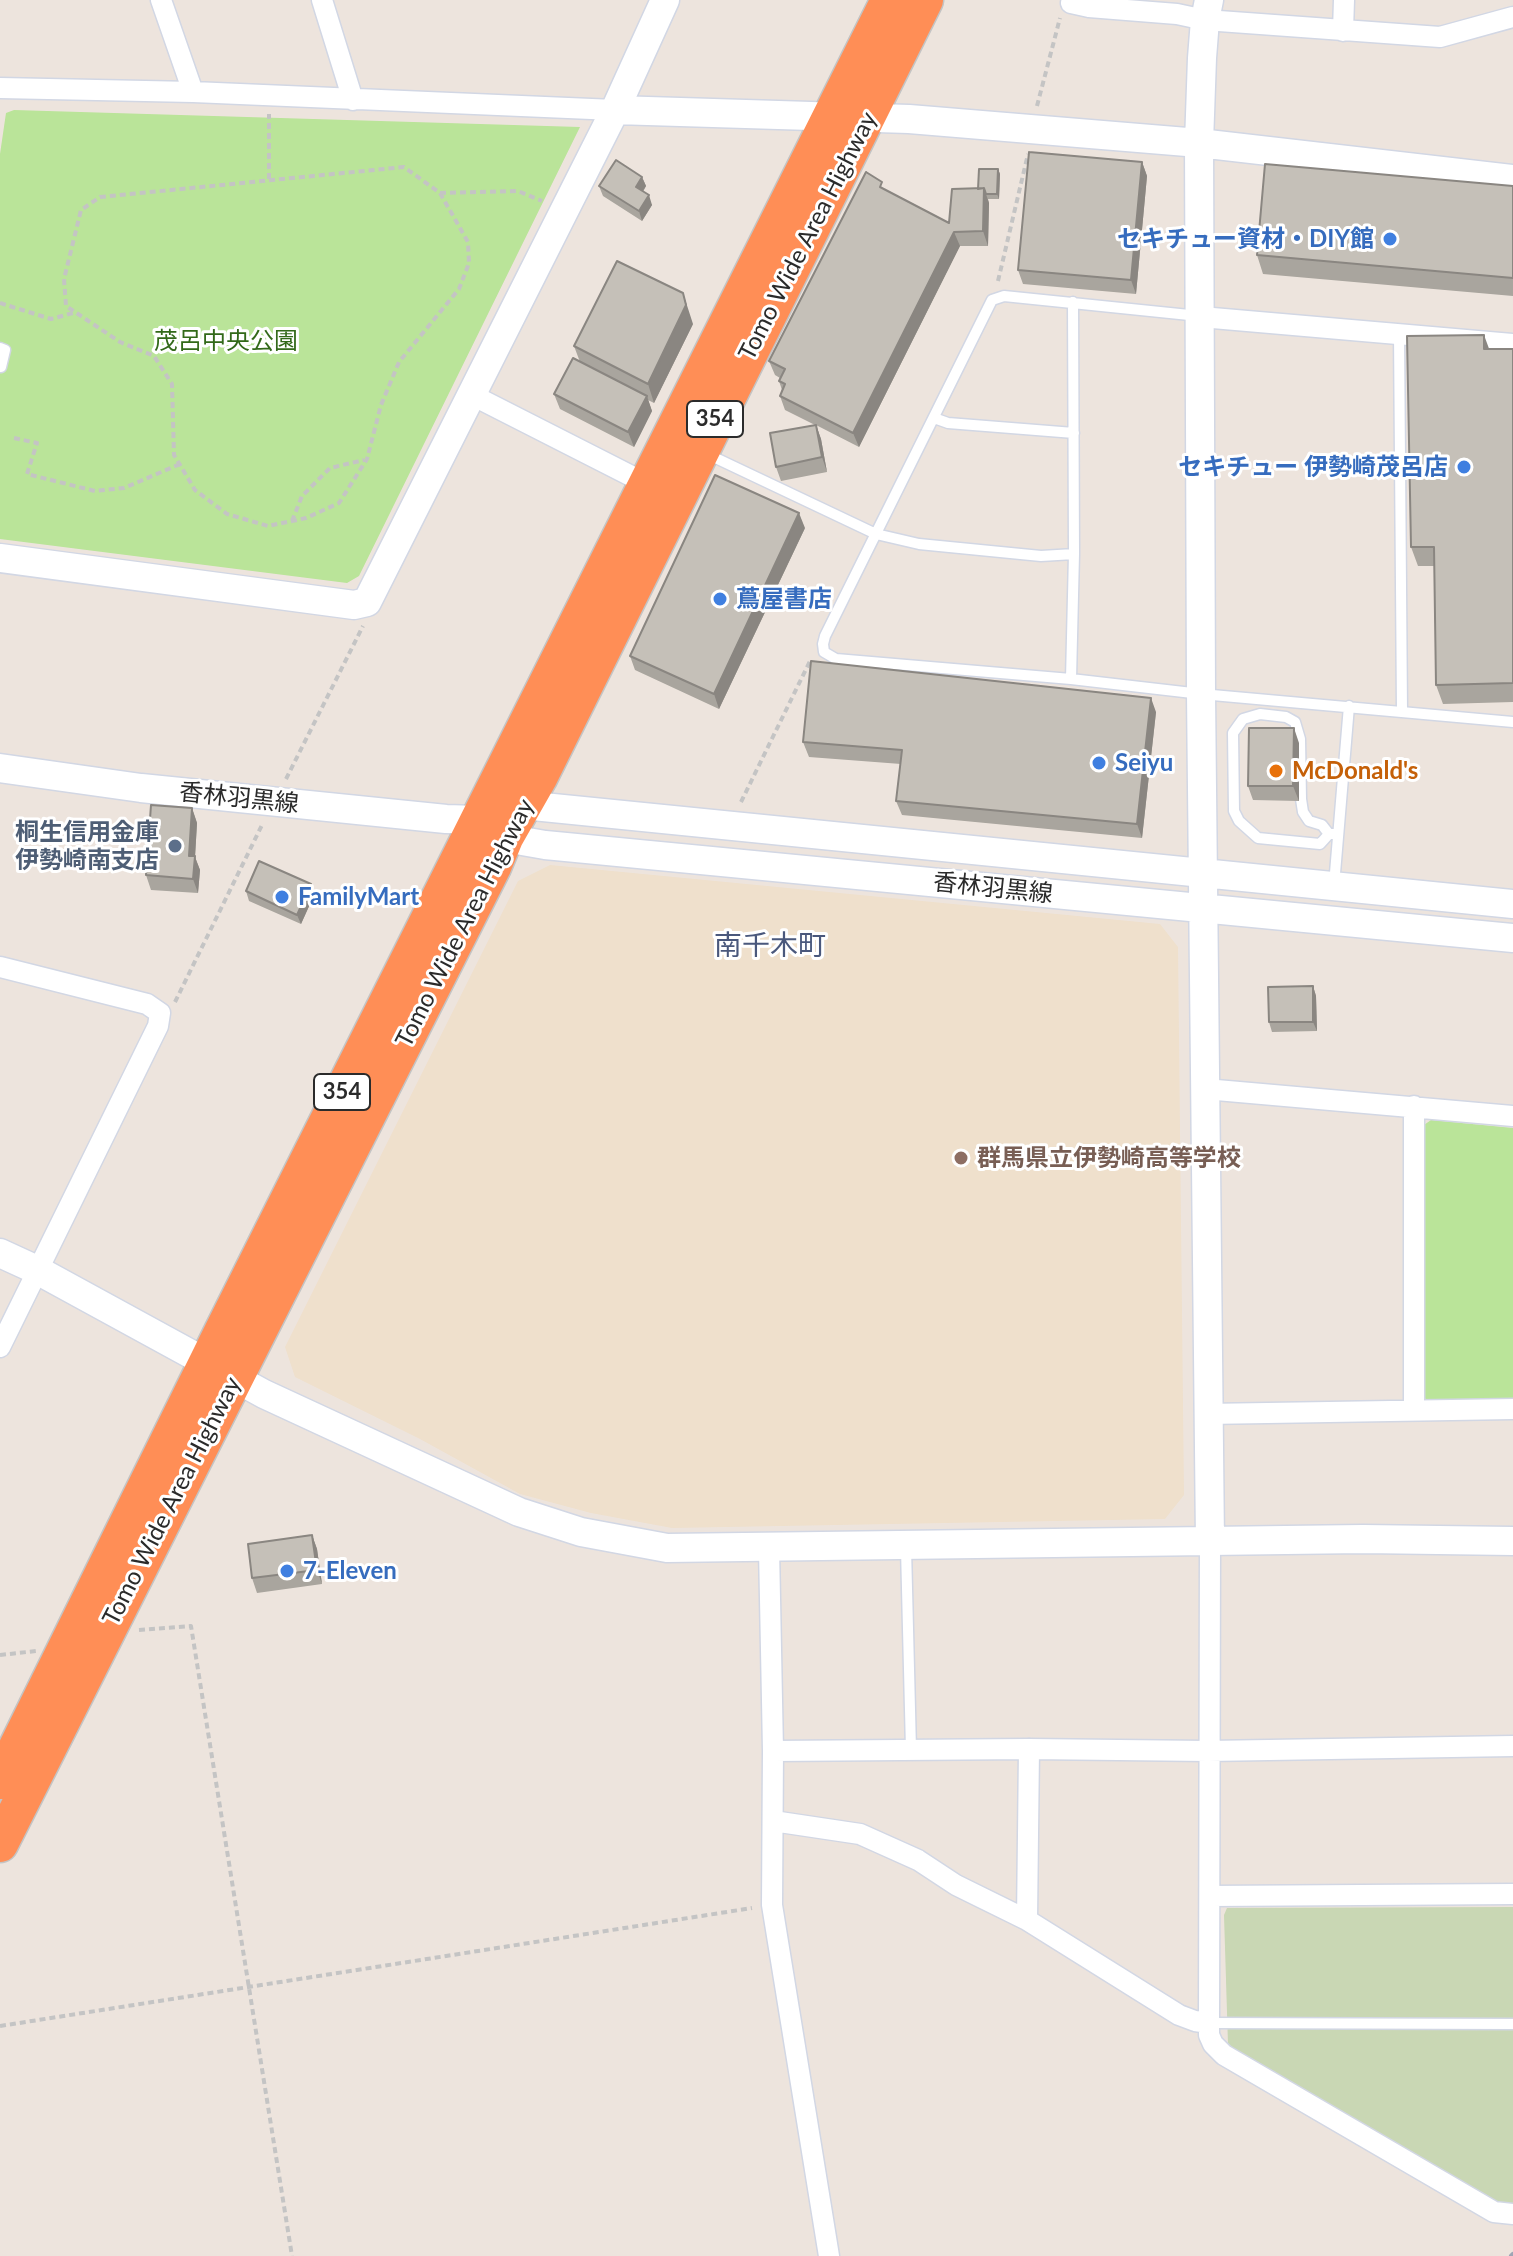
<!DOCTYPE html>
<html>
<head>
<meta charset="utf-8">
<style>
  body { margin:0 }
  canvas { display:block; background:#ede4dd }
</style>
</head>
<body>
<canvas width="1513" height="2256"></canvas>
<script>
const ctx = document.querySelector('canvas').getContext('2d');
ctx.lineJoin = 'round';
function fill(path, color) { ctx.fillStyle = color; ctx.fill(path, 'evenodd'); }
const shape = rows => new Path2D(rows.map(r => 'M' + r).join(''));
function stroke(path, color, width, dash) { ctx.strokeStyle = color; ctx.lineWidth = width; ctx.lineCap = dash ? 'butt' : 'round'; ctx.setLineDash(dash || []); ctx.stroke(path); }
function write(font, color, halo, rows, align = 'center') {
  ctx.font = font + ' Lato,"Noto Sans JP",sans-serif'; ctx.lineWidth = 6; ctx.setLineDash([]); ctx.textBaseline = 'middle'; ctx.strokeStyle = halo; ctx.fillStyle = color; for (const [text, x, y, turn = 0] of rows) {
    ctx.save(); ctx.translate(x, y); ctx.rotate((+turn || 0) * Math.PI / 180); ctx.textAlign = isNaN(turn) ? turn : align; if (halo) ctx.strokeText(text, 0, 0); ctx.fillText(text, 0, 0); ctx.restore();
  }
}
const education = shape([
  [550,865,1160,924,1178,947,1184,1495,1165,1519,672,1528,591,1513,520,1494,420,1439,295,1377,285,1347,518,881]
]);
const green = shape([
  [14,110,580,127,359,576,347,583,0,539,0,154,6,113],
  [1431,1120,1513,1128,1513,1402,1428,1403,1423,1395,1424,1125]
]);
const cemetery = shape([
  [1513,1907,1513,2205,1505,2206,1228,2045,1224,1915,1227,1908]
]);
const path = shape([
  [1037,106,1060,18],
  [269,179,269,114],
  [440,193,468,242,469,263,459,289,399,362,381,405,367,459,339,503,306,518,268,526,227,514,195,490,174,455,172,384,154,356,120,342,66,306,64,279,81,210,100,197,404,167,440,193,518,191,542,201],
  [998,281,1028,154],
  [0,303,51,319,73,313],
  [14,438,37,443,27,474,95,491,124,488,180,464],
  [292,521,302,496,330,468,364,460],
  [286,779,363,626],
  [741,802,811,659],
  [175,1002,263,823],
  [139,1630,191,1626,292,2256],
  [0,1655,36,1651],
  [0,2026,752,1908]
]);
const lane = shape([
  [1199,316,1004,296,992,300,825,636,823,644,824,652,836,659,1071,679,1201,694,1513,722],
  [1399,334,1402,711],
  [0,348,5,350,1,367],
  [934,418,948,423,1074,433],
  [705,453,876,534,919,544,1041,556,1074,554],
  [1071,679,1074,554,1073,302],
  [1329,834,1320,844,1258,838,1239,821,1234,811,1233,733,1243,719,1260,714,1286,717,1295,722,1300,739,1301,799,1303,812,1309,821,1322,825,1329,834,1338,834],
  [1334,885,1349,706],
  [906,1548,911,1750],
  [1209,2023,1513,2024]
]);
const street = shape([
  [161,0,193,92],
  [322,0,353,100],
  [1073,0,1071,3,1089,7,1177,14,1205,20,1440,37,1513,17],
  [1343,31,1344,0],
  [0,88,193,92,615,110],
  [1201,317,1513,344],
  [472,395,647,484],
  [0,967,147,1004,160,1013,158,1026,0,1347],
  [1205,1089,1513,1116],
  [1414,1106,1414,1409],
  [1206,1414,1513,1409],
  [1210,1542,1209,2023,1209,2035,1213,2044,1224,2055,1494,2212,1513,2214],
  [769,1548,773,1751,772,1905,829,2256],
  [773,1751,1029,1749,1208,1751,1513,1746],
  [773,1821,860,1834,918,1860,956,1885,1027,1920,1179,2015,1195,2021,1209,2023],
  [1210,1896,1513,1894],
  [1027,1920,1029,1749]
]);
const secondary = shape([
  [1209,0,1205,20,1202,58,1199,143,1201,694,1210,1542],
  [615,110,909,119,1199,143,1513,179],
  [0,558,354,605,367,602,615,110,665,0],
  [0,768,141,788,446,819,478,820,523,805,1513,904],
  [490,828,505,838,545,845,1513,938],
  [0,1253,37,1270,264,1394,519,1512,581,1532,667,1548,1363,1539,1513,1541]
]);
const highway = shape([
  [0,1781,223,1330,889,0],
  [0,1844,493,867,505,838,539,778,925,0]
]);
const rail = shape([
  [1512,2256,1513,2255]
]);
const wall = shape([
  [1142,162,1147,176,1136,294,1023,284,1018,270],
  [998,169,1000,174,999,199,988,199,989,203,988,246,960,246,859,447,816,425,821,439,827,472,781,481,776,467,815,425,785,410,780,396,782,390,779,381,780,378,775,375,769,361,885,190,949,223,978,189],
  [642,177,646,186,643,192,652,205,642,221,603,196,599,186],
  [1513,186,1513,296,1263,274,1257,255],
  [693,324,654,403,648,400,652,411,634,447,560,409,554,394,580,362,574,346],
  [1489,349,1513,349,1513,702,1443,704,1436,685,1434,566,1418,566,1411,547],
  [805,528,719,709,635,670,630,656],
  [1156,712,1142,838,902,815,896,801,901,764,809,757,803,742],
  [1299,743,1299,801,1253,800,1248,786],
  [192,808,197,823,195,857,200,870,198,893,151,890,146,875],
  [246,891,315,893,301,924,249,901],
  [1313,986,1316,996,1317,1031,1272,1032,1269,1022],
  [312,1535,317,1549,322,1584,257,1593,252,1578]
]);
const shadedWall = shape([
  [1142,162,1147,176,1136,294,1131,280],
  [998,169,1000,174,999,199,997,194],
  [642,177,646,186,639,197,636,187],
  [984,188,989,203,988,246,983,231],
  [649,195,652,205,642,221,639,211],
  [954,232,960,246,859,447,853,433],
  [683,293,693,324,654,403,648,384],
  [1484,335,1491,354,1484,349],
  [647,396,652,411,634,447,628,432],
  [816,425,821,439,827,472,822,457],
  [799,513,805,528,719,709,714,694],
  [1151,698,1156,712,1142,838,1137,824],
  [1294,728,1299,743,1299,801,1293,786],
  [192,808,197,823,195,857,200,870,198,893,193,879,189,856],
  [311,884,315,893,301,924,297,915],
  [1313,986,1316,996,1317,1031,1313,1022],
  [312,1535,317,1549,322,1584,317,1570]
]);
const building = shape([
  [1029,152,1142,162,1131,280,1018,270,1029,152],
  [616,160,642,177,636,187,649,195,639,211,599,186,616,160],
  [1265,164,1513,186,1513,278,1257,255,1265,164],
  [979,169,998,169,997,194,986,194,984,188,978,189,979,169],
  [866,172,882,182,880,187,949,223,952,189,984,188,983,231,954,232,853,433,780,396,785,384,779,381,785,369,769,361,866,172],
  [617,261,683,293,686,305,648,384,574,346,617,261],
  [1484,335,1484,349,1513,349,1513,683,1436,685,1434,547,1411,547,1407,336,1484,335],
  [573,358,647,396,628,432,554,394,573,358],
  [816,425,822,457,776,467,770,433,816,425],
  [715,475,799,513,714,694,630,656,715,475],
  [811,661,1151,698,1137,824,896,801,902,750,803,742,811,661],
  [1249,728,1294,728,1293,786,1248,786,1249,728],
  [151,805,192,808,189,856,195,856,193,879,146,875,151,805],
  [259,861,311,884,297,915,246,891,259,861],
  [1313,986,1313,1022,1269,1022,1268,987,1313,986],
  [312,1535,317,1570,252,1578,248,1544,312,1535]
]);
const markers = [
  [1390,239,8,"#3f7fe0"],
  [1464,467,8,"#3f7fe0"],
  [720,599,8,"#3f7fe0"],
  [1099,763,8,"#3f7fe0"],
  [1276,771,8,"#e8710a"],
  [175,846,8,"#5c6f8a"],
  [282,897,8,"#3f7fe0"],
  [961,1158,8,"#8d6e63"],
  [287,1571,8,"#3f7fe0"]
];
const shields = [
  [715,419,56],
  [342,1092,56]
];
const shieldNames = [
  ["354",715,419],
  ["354",342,1092]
];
const streetNames = [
  ["Tomo Wide Area Highway",808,236,-63],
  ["香林羽黒線",239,798,6],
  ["香林羽黒線",993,888,6],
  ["Tomo Wide Area Highway",465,923,-63],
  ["Tomo Wide Area Highway",172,1501,-63]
];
const shopNames = [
  ["セキチュー資材・DIY館",1374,239,"right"],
  ["セキチュー 伊勢崎茂呂店",1448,467,"right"],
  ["蔦屋書店",736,599],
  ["Seiyu",1115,763],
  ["FamilyMart",298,897],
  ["7-Eleven",303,1571]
];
const parkNames = [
  ["茂呂中央公園",226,341]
];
const foodNames = [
  ["McDonald's",1292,771]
];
const serviceNames = [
  ["桐生信用金庫",159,832],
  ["伊勢崎南支店",159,860]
];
const educationNames = [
  ["群馬県立伊勢崎高等学校",977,1158]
];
const quarterNames = [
  ["南千木町",770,946]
];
fill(education, '#efe0cc');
fill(green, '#bae499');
fill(cemetery, '#c9d7b4');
stroke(lane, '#d2d7e4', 13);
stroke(street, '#d2d7e4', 23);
stroke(secondary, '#d2d7e4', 31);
stroke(highway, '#c4c4c4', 39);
stroke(path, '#c4c4c4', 4, [6, 4]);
stroke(lane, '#fff', 10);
stroke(street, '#fff', 20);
stroke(secondary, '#fff', 28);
stroke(highway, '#ff8e56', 36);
stroke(rail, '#9fa5b5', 6);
fill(wall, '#a9a59e');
fill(shadedWall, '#8a8681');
fill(building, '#c5c0b8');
stroke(building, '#8a8681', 2);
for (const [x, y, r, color] of markers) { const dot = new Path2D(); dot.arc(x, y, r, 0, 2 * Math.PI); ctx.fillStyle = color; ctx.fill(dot); stroke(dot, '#fff', 3); }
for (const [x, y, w] of shields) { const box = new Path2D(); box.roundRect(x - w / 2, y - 18, w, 36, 6); ctx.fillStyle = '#fff'; ctx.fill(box); stroke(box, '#2b2b2b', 2); }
write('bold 22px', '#2b2b2b', null, shieldNames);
write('24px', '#2b2b2b', '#fff', streetNames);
write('bold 24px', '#366cbe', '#fff', shopNames, 'left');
write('24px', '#326919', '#fff', parkNames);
write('bold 24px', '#c56008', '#fff', foodNames, 'left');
write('bold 24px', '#4e5e75', '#fff', serviceNames, 'right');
write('bold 24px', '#785e54', '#fff', educationNames, 'left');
write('28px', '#4a587c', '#fff', quarterNames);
</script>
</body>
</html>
